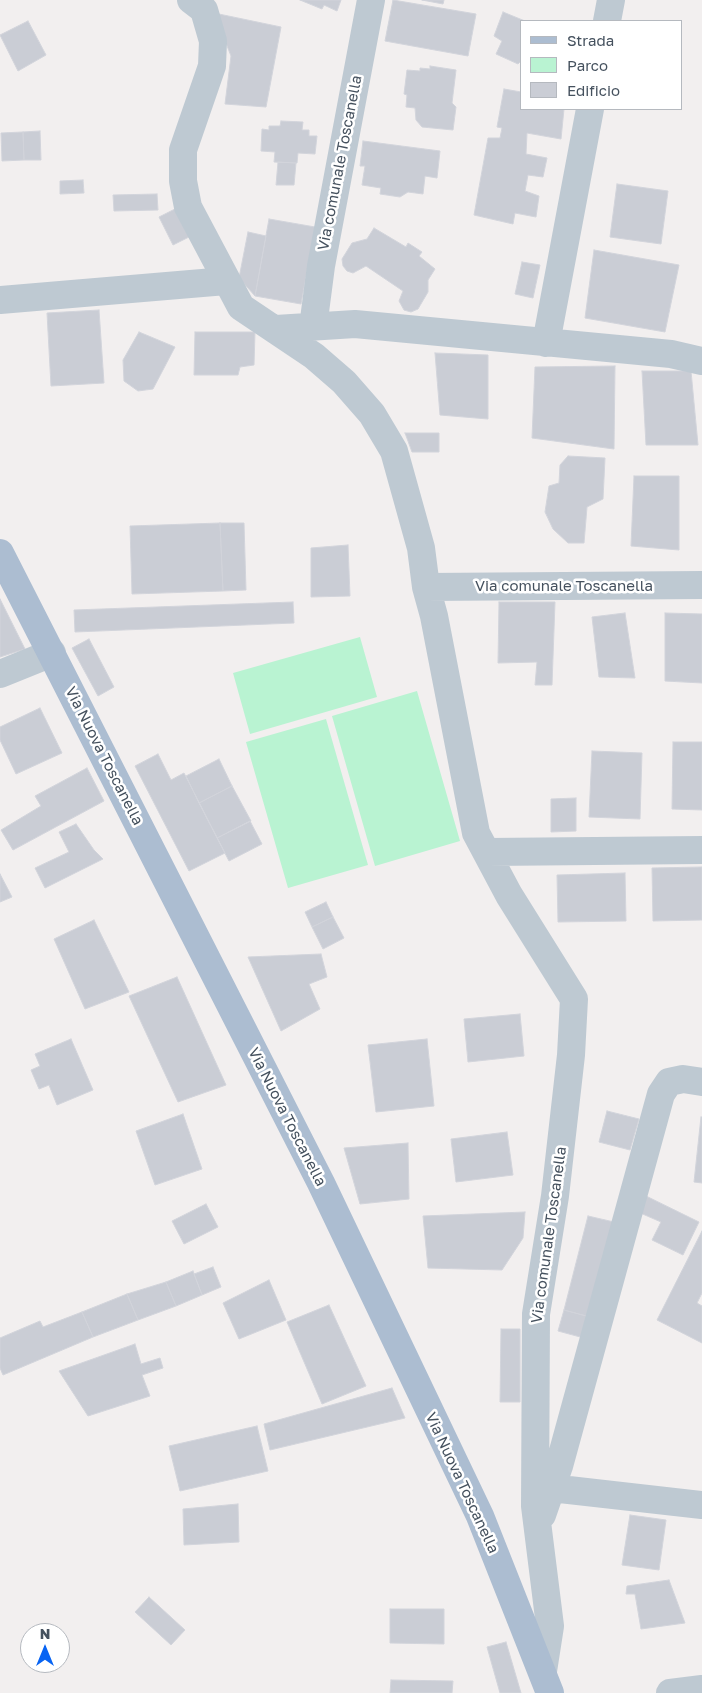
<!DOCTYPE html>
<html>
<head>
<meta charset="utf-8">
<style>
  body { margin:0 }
  #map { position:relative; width:702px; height:1693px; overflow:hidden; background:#f2efef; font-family:"Golos Text",sans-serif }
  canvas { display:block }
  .legend { position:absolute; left:520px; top:20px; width:162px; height:90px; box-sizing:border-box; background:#fff; border:1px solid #b5b9bf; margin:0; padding:6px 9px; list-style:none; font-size:15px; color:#45515e }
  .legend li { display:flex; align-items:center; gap:10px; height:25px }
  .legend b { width:25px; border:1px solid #b5b9bf }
  .north { position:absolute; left:20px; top:1623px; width:50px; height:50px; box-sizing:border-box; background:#fff; border:1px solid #b5b9bf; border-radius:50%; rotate:0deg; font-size:14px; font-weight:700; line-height:20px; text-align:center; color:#45515e }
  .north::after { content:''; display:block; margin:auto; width:18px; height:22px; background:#0864f3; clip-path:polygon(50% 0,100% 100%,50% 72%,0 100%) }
</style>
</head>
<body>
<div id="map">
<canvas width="702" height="1693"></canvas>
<ul class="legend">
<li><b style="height:6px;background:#acbdd1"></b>Strada</li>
<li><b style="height:14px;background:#b9f3d2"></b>Parco</li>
<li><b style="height:14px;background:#cacdd5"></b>Edificio</li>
</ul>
<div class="north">N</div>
</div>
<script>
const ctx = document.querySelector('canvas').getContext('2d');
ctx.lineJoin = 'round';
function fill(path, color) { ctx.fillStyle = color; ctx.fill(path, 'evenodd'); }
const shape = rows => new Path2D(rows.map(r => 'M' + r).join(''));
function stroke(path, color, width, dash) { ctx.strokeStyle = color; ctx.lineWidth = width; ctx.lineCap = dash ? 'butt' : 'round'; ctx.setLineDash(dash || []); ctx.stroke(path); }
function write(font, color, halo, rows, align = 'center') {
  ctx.font = font + ' "Golos Text",sans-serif'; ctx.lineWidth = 5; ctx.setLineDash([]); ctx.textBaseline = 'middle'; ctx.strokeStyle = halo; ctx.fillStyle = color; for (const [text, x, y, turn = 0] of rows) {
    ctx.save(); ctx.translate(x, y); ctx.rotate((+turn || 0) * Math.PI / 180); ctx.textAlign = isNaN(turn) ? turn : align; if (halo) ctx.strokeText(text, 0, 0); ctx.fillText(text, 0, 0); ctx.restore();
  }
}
const green = shape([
  [360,637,377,697,250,734,233,673],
  [417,691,460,841,375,866,332,716],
  [326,719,368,865,288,888,246,742]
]);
const building = shape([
  [300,0,341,0,337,11,324,5,322,9,300,0],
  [393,0,476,14,468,56,385,41,393,0],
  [422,0,444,0,443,4,422,0],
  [503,12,525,21,521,21,521,61,518,64,496,54,502,41,494,36,503,12],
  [214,13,281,27,266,107,225,104,231,56,214,13],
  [28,21,46,55,18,71,0,35,28,21],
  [430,66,456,70,452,103,456,107,453,130,422,127,416,120,415,108,406,107,407,95,404,94,407,70,420,71,420,68,430,69,430,66],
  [504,89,521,92,521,109,564,109,561,139,527,133,526,154,547,158,543,177,528,175,525,191,539,196,536,217,515,213,513,224,474,215,488,138,500,138,502,128,497,127,504,89],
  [281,121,303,122,302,130,309,130,309,136,317,136,315,154,298,153,297,163,274,162,275,152,261,151,262,129,269,130,269,126,280,126,281,121],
  [40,131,41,160,24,160,23,132,40,131],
  [23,132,24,160,2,161,1,133,23,132],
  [363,141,440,151,437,178,425,176,423,194,408,192,400,197,380,194,381,188,362,185,365,166,360,166,363,141],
  [278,162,296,163,294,185,276,185,278,162],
  [83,180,84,193,60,194,60,181,83,180],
  [617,184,668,191,661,244,610,237,617,184],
  [157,194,158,210,114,211,113,195,157,194],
  [175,209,189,237,173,245,159,217,175,209],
  [269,219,315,227,301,304,255,296,269,219],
  [374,228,406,247,408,243,422,252,419,256,435,269,428,280,428,292,418,309,411,312,404,310,399,301,403,291,366,266,353,273,347,271,343,266,342,259,352,243,367,239,374,228],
  [248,232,266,236,255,296,239,278,248,232],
  [594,250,679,265,665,332,585,318,594,250],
  [522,262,540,265,533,298,515,294,522,262],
  [99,310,104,383,51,386,47,313,99,310],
  [139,332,175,347,153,389,138,391,124,381,123,360,139,332],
  [195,332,255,332,254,365,240,367,238,375,194,375,195,332],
  [435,353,488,355,488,419,440,415,435,353],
  [615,366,614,449,532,438,535,367,615,366],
  [642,371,691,371,698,445,646,445,642,371],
  [405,433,439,433,439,452,412,452,405,433],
  [568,456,605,458,603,499,587,507,584,543,568,543,553,529,545,512,549,486,559,483,560,465,568,456],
  [634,476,679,476,679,550,631,546,634,476],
  [220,523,244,523,246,590,223,591,220,523],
  [220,523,223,591,132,594,130,526,220,523],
  [348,545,350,596,311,597,311,548,348,545],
  [0,599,25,649,0,657,0,599],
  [293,602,294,623,75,632,74,610,293,602],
  [499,602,555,602,552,685,535,685,537,662,498,663,499,602],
  [625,613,635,678,599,677,592,617,625,613],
  [665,613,702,614,702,683,665,681,665,613],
  [89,639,114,687,98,696,72,648,89,639],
  [40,708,62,753,16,774,0,740,0,727,40,708],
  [673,742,702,742,702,810,672,809,673,742],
  [592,751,642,753,640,819,589,817,592,751],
  [158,754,171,780,184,773,225,853,189,871,135,766,158,754],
  [219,759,232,786,199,803,186,776,219,759],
  [87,768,104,801,13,850,1,830,41,806,35,796,87,768],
  [232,786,251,821,217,838,199,803,232,786],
  [576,798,576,831,551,832,551,799,576,798],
  [250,821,262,844,229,861,217,838,250,821],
  [76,824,94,850,103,859,45,888,35,868,69,852,59,832,76,824],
  [702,867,702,920,653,921,652,868,702,867],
  [625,873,626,921,558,922,557,875,625,873],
  [0,874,12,897,0,902,0,874],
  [326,902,333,917,312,927,305,912,326,902],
  [333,917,344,938,323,949,312,927,333,917],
  [94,920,129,992,85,1009,54,939,94,920],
  [321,954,327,977,309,984,320,1009,281,1031,248,957,321,954],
  [177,977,226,1085,178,1102,129,996,177,977],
  [520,1014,524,1056,468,1062,464,1019,520,1014],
  [71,1039,93,1090,57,1105,49,1085,39,1089,31,1070,40,1066,35,1054,71,1039],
  [427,1039,434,1106,376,1112,368,1045,427,1039],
  [607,1111,639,1119,630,1150,599,1142,607,1111],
  [183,1114,202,1169,155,1185,136,1131,183,1114],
  [701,1117,702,1117,702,1183,694,1182,701,1117],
  [507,1132,513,1175,456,1182,451,1139,507,1132],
  [408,1143,409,1199,360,1204,344,1148,408,1143],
  [646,1196,699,1222,683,1255,652,1240,661,1222,638,1212,646,1196],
  [206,1204,218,1227,184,1244,172,1221,206,1204],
  [525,1212,523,1238,502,1270,428,1268,423,1216,525,1212],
  [588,1216,614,1222,590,1317,564,1310,588,1216],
  [702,1231,702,1293,697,1303,702,1306,702,1343,657,1320,702,1231],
  [213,1267,221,1287,202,1295,194,1274,213,1267],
  [193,1271,202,1295,176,1306,166,1282,193,1271],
  [269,1280,286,1320,239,1339,223,1303,269,1280],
  [166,1282,176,1306,138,1320,127,1294,166,1282],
  [127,1294,138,1320,93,1337,82,1312,127,1294],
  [329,1305,366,1386,322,1404,287,1322,329,1305],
  [564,1310,590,1317,584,1338,558,1331,564,1310],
  [82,1312,93,1337,3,1375,0,1368,0,1338,40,1321,43,1327,82,1312],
  [501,1329,520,1329,520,1402,500,1402,501,1329],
  [135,1344,141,1364,160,1358,163,1368,142,1375,150,1396,88,1416,59,1371,135,1344],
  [392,1388,405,1418,270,1450,264,1424,392,1388],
  [257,1426,268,1471,180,1491,169,1446,257,1426],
  [238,1504,239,1542,184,1545,183,1509,238,1504],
  [630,1515,666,1520,659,1570,622,1565,630,1515],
  [669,1580,685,1623,641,1629,635,1594,626,1594,627,1586,669,1580],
  [149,1597,185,1630,171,1645,135,1612,149,1597],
  [390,1609,444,1609,444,1644,390,1643,390,1609],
  [506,1642,521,1693,500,1693,487,1647,506,1642],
  [391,1680,453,1681,452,1693,390,1693,391,1680]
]);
const minor = shape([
  [191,0,204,10,213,41,212,66,183,150,183,181,188,207,241,307,314,356,344,382,372,414,394,451,421,548,426,587,434,616,476,833,509,895,574,999,571,1055,555,1196,536,1314,535,1506,550,1626,543,1671],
  [607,21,611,0],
  [0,300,226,281],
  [313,327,321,266,371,0],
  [276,329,355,324,671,354,702,361],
  [546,343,590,109],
  [426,587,702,585],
  [0,674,52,653],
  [488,852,702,850],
  [551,1488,702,1505],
  [542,1515,559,1466,661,1094,669,1082,683,1079,702,1082],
  [670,1693,702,1689]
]);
const major = shape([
  [0,553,321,1183,480,1516,550,1693]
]);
const streetNames = [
  ["Via comunale Toscanella",340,163,-79],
  ["Via comunale Toscanella",564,586],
  ["Via Nuova Toscanella",104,756,63],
  ["Via Nuova Toscanella",287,1117,63],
  ["Via comunale Toscanella",549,1235,-82],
  ["Via Nuova Toscanella",462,1483,65]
];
fill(green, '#b9f3d2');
fill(building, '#cacdd5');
stroke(building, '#d2d4db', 1);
stroke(minor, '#bec9d2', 28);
stroke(major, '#acbdd1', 28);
write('15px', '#45515e', '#fff', streetNames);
</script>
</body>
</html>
